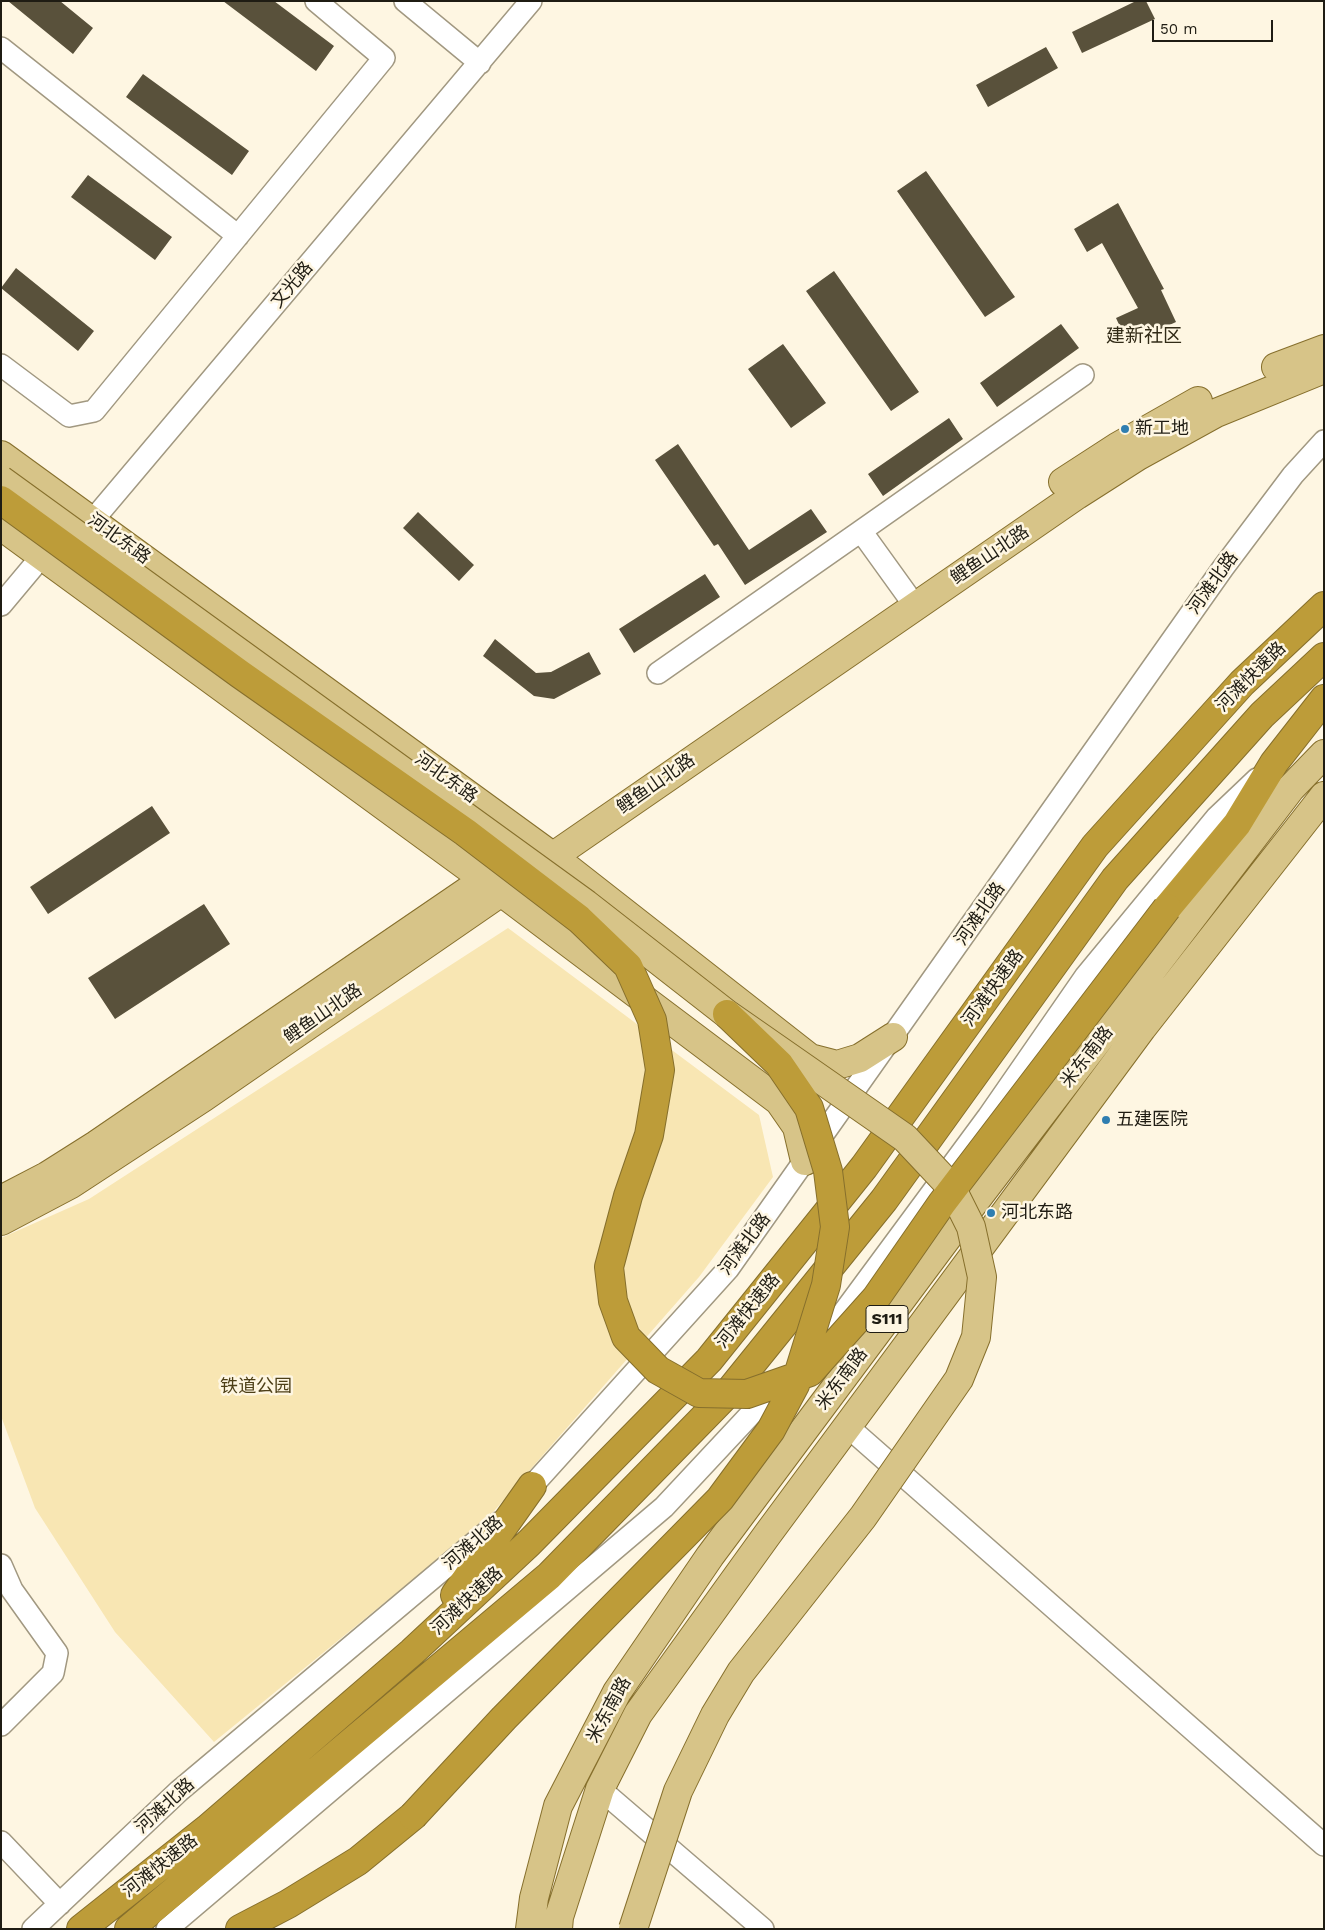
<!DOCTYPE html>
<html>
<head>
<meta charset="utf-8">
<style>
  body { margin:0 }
  #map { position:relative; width:1325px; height:1930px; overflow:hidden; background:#fef6e2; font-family:"Work Sans",sans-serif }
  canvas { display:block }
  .frame { position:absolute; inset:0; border:2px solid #1f1c13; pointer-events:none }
  .scale { position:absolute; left:1152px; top:20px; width:121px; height:22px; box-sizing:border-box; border:2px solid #1f1c13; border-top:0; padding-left:6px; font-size:15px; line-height:18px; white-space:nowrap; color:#1f1c13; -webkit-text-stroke:4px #fef6e2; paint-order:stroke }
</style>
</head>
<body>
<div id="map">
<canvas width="1325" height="1930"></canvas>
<div class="frame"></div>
<div class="scale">50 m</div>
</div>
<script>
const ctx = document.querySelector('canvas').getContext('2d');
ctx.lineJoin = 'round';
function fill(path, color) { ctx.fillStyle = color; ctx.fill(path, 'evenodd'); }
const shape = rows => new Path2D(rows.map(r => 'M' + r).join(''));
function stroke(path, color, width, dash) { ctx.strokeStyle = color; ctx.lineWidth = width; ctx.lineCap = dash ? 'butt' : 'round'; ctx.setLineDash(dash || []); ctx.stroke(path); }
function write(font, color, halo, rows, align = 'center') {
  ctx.font = font + ' "Work Sans","Noto Sans SC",sans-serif'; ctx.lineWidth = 5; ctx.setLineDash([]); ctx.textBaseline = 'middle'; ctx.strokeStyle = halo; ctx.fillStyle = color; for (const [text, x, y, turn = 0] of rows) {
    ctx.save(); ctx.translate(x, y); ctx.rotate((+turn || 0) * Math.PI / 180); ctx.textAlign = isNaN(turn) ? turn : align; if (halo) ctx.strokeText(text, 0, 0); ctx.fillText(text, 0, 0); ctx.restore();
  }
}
const green = shape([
  [508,928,759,1115,773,1177,699,1277,487,1519,214,1742,115,1632,35,1508,1,1416,1,1238,89,1199]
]);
const building = shape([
  [8,1,60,1,93,28,73,54],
  [223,1,274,1,334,46,316,71],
  [1136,1,1146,1,1155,19,1082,53,1072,32],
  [1046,47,1058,68,988,107,976,85],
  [143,74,249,151,232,175,126,97],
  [926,171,1015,297,985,317,897,191],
  [88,175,172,237,155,260,71,197],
  [1118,203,1164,289,1161,290,1176,322,1128,344,1116,318,1138,308,1102,243,1087,252,1074,229],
  [16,268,94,331,78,351,1,288],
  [834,271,919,392,891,411,806,291],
  [1061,324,1079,348,997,407,980,383],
  [783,344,826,403,791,428,748,369],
  [949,418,963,439,883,496,868,474],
  [678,444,749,550,811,509,827,532,745,585,718,544,714,546,655,460],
  [418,512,474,565,459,581,403,528],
  [705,574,720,597,634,653,619,629],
  [495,639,536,673,551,672,589,652,601,674,554,699,534,696,483,656],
  [152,806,170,833,48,914,30,887],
  [204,904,230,944,115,1019,88,978]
]);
const minor = shape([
  [405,1,480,63],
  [1,48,238,236],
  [1,365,69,416,94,411,384,58,316,1],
  [80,529,93,520,531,1],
  [1,605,42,556,53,548],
  [915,606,861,531,1083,375],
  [658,673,861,531],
  [806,1354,838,1320,988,1117,1085,977,1217,817,1257,779],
  [847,1426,1324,1845],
  [522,1497,728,1269,1223,568,1293,475,1324,441],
  [1,1565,12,1590,57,1653,53,1673,1,1725],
  [600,1789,763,1929],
  [1,1842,60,1904],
  [33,1929,179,1791,498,1523],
  [167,1929,664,1507,779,1384]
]);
const major = shape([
  [1276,367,1324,349],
  [1,455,552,856,810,1058,837,1065,860,1058,893,1037],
  [1063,482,1117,447,1198,401],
  [1,526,484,879,779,1101,797,1127,805,1161],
  [1,1200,47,1176,96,1145,525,852],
  [1,1221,71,1184,204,1097,1077,495,1138,456,1216,413,1324,369],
  [530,1929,534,1898,558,1806,617,1692,710,1556,953,1230,1291,788,1324,754],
  [558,1929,559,1917,600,1789,638,1714,767,1535,1142,1028,1324,796]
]);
const highway = shape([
  [1167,908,1237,824,1274,763,1324,699],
  [455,1595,532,1486],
  [81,1929,207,1829,412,1652,529,1543,709,1360,864,1167,1095,846,1242,683,1324,606],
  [129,1929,549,1576,728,1393,884,1200,1115,879,1262,715,1324,657],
  [240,1929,288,1904,358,1861,413,1816]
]);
const majorBridge = shape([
  [1,480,586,904,727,1014,905,1138,951,1187,971,1227,982,1277,976,1337,959,1379,863,1517,741,1672,715,1715,678,1791,633,1929]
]);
const highwayBridge = shape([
  [1,500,240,674,465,832,579,919,628,966,652,1020,660,1070,649,1135,628,1196,609,1267,613,1301,626,1337,658,1370,699,1393,747,1394,810,1372,876,1298,942,1203,1167,908],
  [413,1816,504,1718,720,1499,771,1430,795,1385,826,1285,835,1227,828,1171,809,1108,779,1064,727,1014]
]);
const markers = [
  [1125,429,5,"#2f7eb0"],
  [1106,1120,5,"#2f7eb0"],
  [991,1213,5,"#2f7eb0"]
];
const shields = [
  [887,1319,42]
];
const shieldNames = [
  ["S111",887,1319]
];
const streetNames = [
  ["文光路",292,285,-50],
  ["河北东路",119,539,36],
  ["鲤鱼山北路",990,555,-34],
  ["河滩北路",1213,583,-54],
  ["河滩快速路",1251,677,-45],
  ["河北东路",446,778,36],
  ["鲤鱼山北路",656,784,-35],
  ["河滩北路",980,914,-55],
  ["河滩快速路",993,988,-54],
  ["鲤鱼山北路",323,1014,-35],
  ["米东南路",1087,1057,-52],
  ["河滩北路",745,1244,-53],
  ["河滩快速路",748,1311,-51],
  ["米东南路",842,1379,-53],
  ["河滩北路",473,1543,-41],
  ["河滩快速路",467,1601,-43],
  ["米东南路",609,1710,-61],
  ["河滩北路",165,1806,-42],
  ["河滩快速路",160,1866,-38]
];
const poiNames = [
  ["新工地",1135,429],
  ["五建医院",1116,1120],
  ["河北东路",1001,1213]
];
const parkNames = [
  ["铁道公园",256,1387]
];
const neighbourhoodNames = [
  ["建新社区",1144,336]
];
fill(green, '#f8e6b3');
fill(building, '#59513b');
stroke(minor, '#a19881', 24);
stroke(major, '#866f2c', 30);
stroke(highway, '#866f2c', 30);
stroke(minor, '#fff', 21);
stroke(major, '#d7c488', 28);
stroke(highway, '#bd9c39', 28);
stroke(majorBridge, '#866f2c', 30, []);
stroke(highwayBridge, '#866f2c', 30, []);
stroke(majorBridge, '#d7c488', 28);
stroke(highwayBridge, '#bd9c39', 28);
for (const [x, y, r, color] of markers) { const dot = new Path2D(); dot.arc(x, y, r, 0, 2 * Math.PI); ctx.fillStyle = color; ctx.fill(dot); stroke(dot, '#fef6e2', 2); }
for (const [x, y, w] of shields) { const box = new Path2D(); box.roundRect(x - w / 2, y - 13.5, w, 27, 4); ctx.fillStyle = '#fef6e2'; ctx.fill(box); stroke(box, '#1f1c13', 1); }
write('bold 16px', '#1f1c13', null, shieldNames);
write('18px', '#1f1c13', '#fef6e2', streetNames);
write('18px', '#1f1c13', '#fef6e2', poiNames, 'left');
write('18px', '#4d3f17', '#fef6e2', parkNames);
write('19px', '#322b17', '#fef6e2', neighbourhoodNames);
</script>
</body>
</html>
